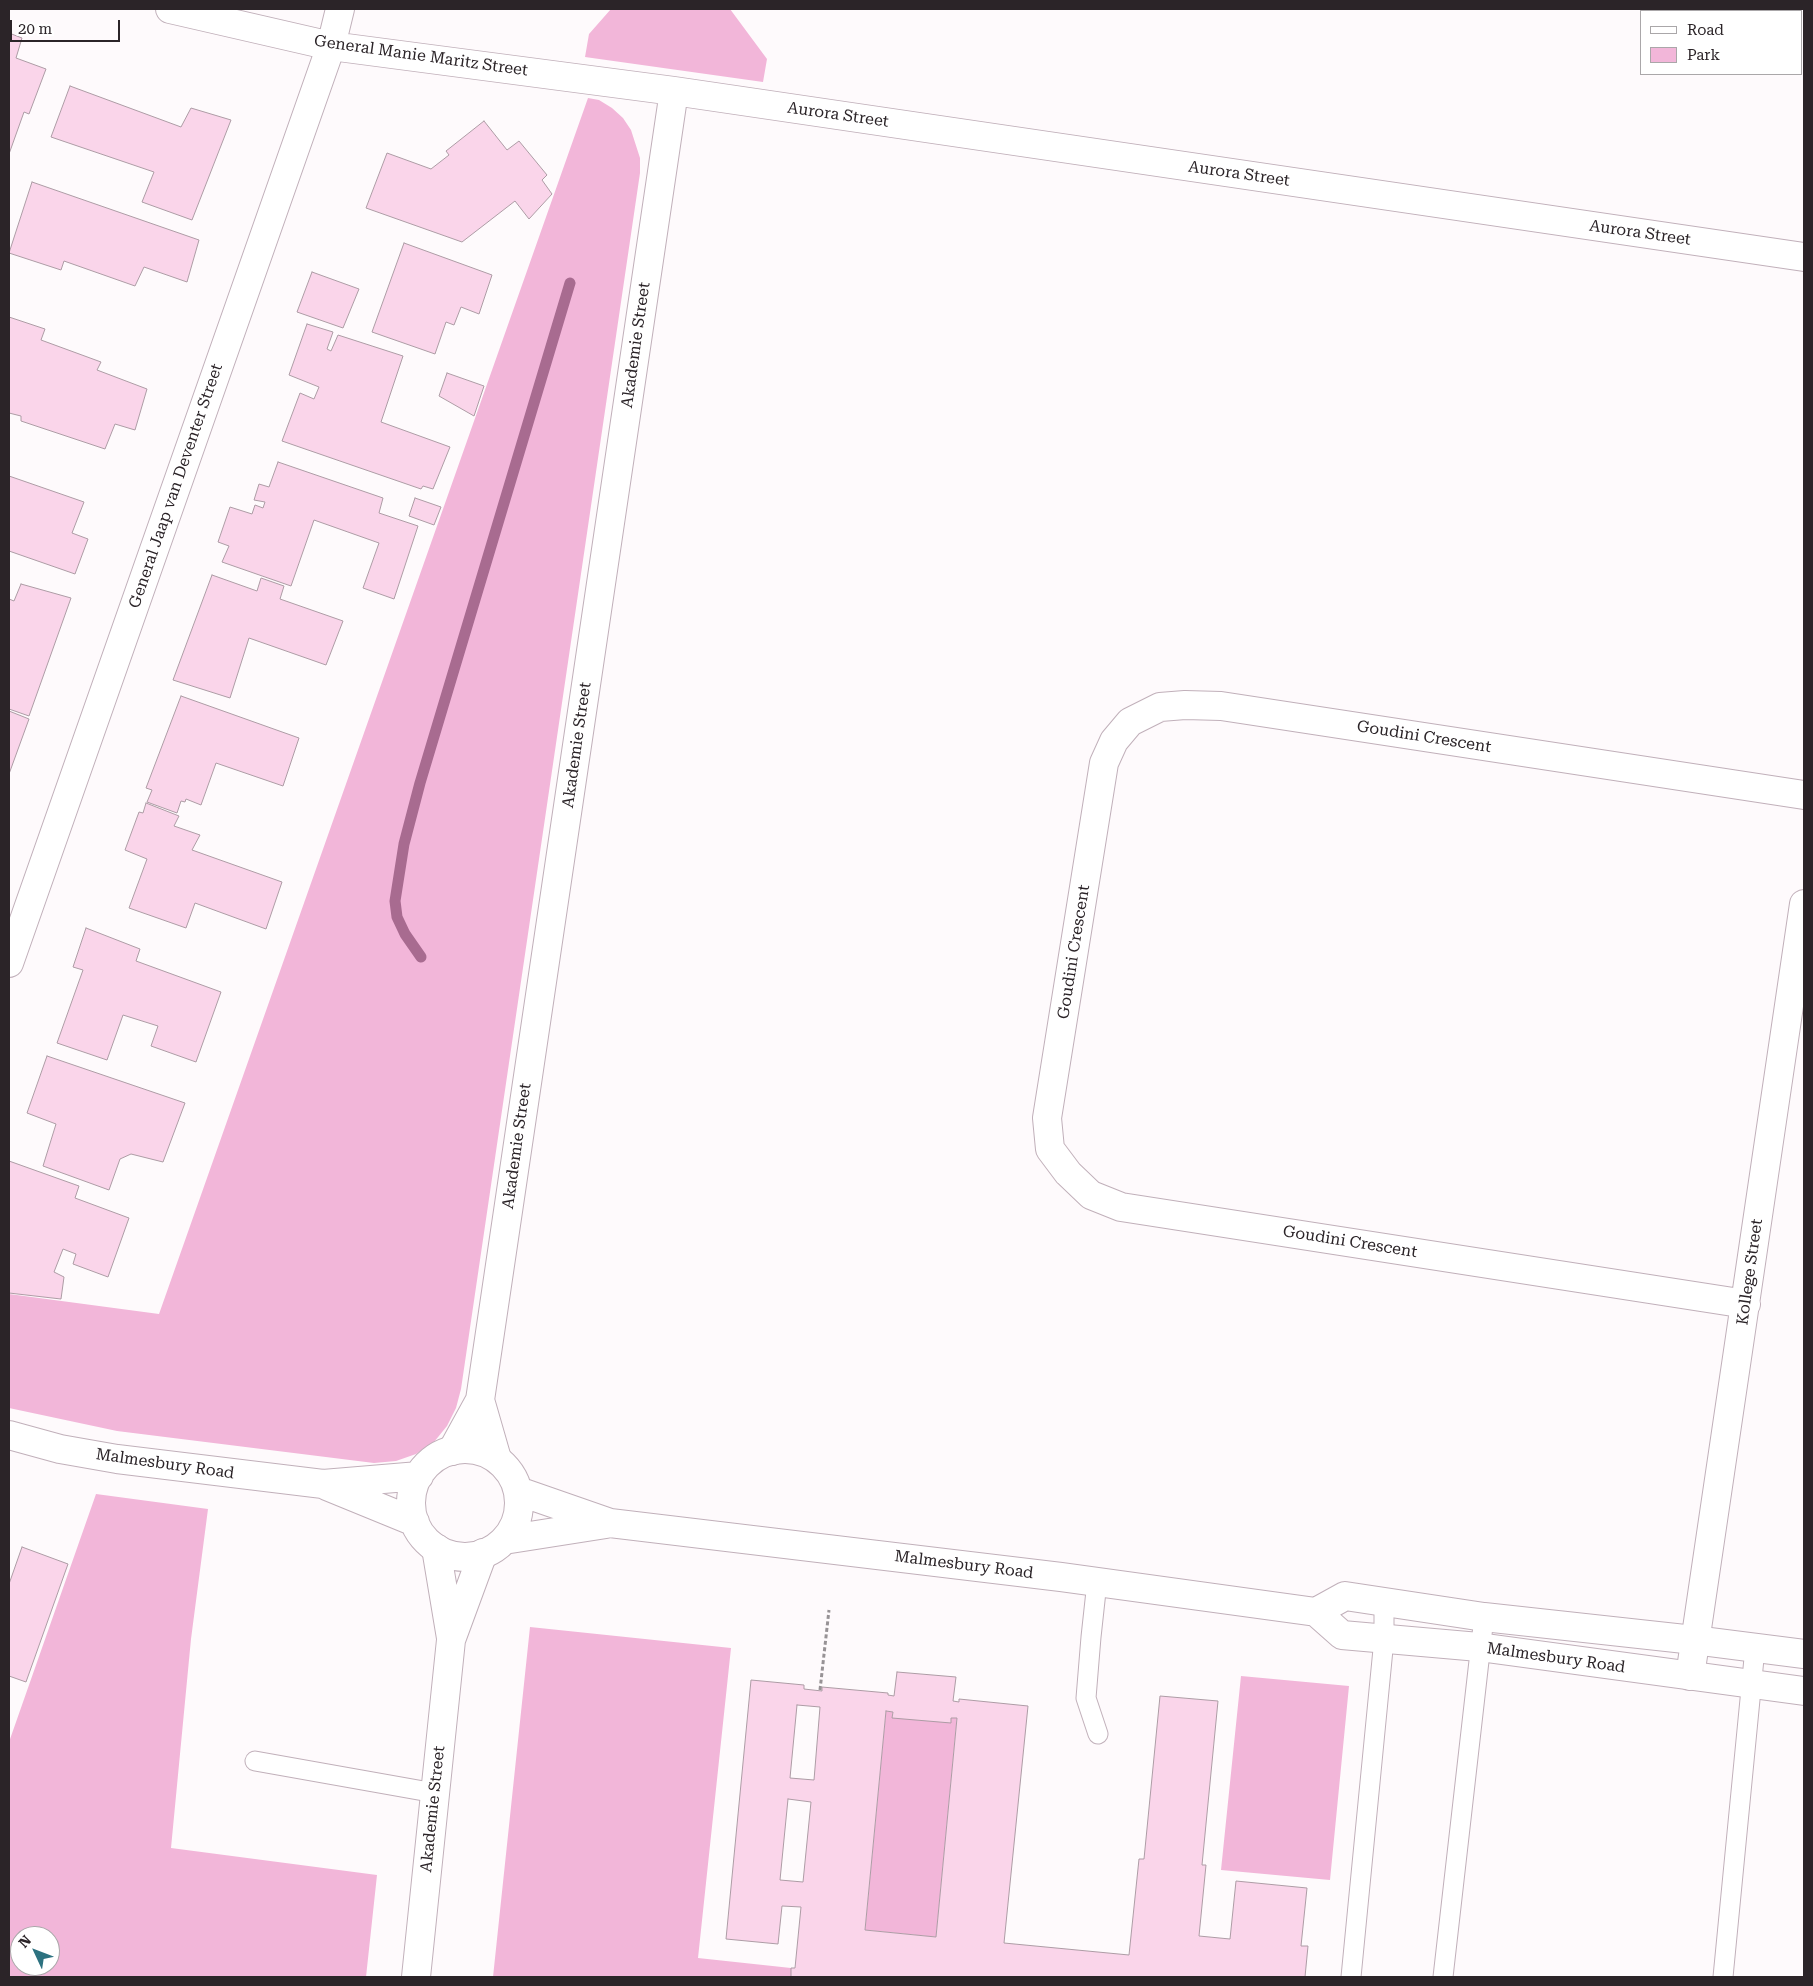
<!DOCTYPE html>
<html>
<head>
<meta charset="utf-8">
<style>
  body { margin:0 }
  #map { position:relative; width:1813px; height:1986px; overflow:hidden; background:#fefafc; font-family:"Roboto Serif",serif }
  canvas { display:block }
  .frame { position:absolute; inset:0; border:10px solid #2b2428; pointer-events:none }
  .legend { position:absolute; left:1640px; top:10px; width:162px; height:65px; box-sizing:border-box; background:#fff; border:1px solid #aaa7a9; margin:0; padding:6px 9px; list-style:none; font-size:15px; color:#2b2428 }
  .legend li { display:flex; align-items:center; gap:10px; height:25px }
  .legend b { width:25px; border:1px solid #aaa7a9 }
  .north { position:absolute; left:10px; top:1926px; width:50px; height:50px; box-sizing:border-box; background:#fff; border:1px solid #aaa7a9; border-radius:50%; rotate:313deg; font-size:14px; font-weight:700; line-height:20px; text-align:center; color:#2b2428 }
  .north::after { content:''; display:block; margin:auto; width:18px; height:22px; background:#2d7280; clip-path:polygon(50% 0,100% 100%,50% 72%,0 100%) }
  .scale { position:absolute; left:10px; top:20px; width:110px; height:22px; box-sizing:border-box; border:2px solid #2b2428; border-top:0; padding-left:6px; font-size:15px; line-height:18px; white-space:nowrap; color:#2b2428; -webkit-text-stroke:4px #fff; paint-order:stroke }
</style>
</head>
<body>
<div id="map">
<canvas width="1813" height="1986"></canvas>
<div class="frame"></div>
<ul class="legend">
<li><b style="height:6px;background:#fff"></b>Road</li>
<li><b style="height:14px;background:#f2b6d9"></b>Park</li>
</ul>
<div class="north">N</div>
<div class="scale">20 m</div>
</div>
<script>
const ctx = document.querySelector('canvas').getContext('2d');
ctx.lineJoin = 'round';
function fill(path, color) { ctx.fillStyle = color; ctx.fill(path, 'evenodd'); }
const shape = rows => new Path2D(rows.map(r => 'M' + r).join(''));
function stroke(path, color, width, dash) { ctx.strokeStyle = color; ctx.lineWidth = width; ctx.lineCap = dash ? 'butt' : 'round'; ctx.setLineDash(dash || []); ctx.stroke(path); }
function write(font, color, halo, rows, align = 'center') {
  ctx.font = font + ' "Roboto Serif",serif'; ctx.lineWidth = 4.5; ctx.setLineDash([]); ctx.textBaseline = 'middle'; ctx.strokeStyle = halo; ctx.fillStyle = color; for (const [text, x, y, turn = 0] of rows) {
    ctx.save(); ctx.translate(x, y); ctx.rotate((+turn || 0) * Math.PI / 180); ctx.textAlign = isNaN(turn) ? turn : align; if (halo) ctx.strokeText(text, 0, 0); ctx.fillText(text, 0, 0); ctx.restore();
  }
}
const green = shape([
  [611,9,730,9,767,59,763,82,585,57,589,34],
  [588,98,599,100,612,108,623,118,631,130,640,158,640,173,461,1389,456,1408,447,1426,434,1442,416,1454,396,1461,374,1463,117,1431,9,1408,9,1294,159,1314],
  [96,1494,208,1509,191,1639,171,1848,377,1875,366,1977,9,1977,9,1742],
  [20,1936,50,1936,50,1966,20,1966],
  [530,1627,731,1648,698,1958,791,1968,791,1977,493,1977],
  [1241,1676,1349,1686,1330,1880,1221,1870],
  [886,1711,893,1712,892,1717,951,1722,951,1718,957,1718,936,1937,865,1930]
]);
const stream = shape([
  [421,957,405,934,397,917,395,901,404,844,420,783,570,283]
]);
const building = shape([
  [9,33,22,38,16,58,46,69,29,114,24,112,9,154,9,33],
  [70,86,181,127,191,108,231,120,192,220,142,202,154,172,51,137,70,86],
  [484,121,507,150,519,141,547,175,542,180,552,194,529,219,515,201,462,242,366,208,387,153,431,169,449,155,446,151,484,121],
  [32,182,199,240,187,282,144,267,135,286,64,261,61,270,9,253,32,182],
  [404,243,492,275,479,314,461,307,454,325,446,322,435,354,372,332,404,243],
  [312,272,359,289,343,328,297,312,312,272],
  [9,317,45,329,41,340,101,362,97,370,147,389,135,430,115,424,105,449,21,421,21,416,9,413,9,317],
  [307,324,333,332,327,349,331,351,338,335,403,356,381,422,450,447,433,489,423,486,421,489,282,441,300,393,314,399,319,387,289,375,307,324],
  [447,373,484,386,474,416,439,396,447,373],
  [278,462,383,498,379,513,418,526,394,599,363,588,379,543,314,520,291,586,222,562,229,546,218,542,230,507,252,514,255,505,263,508,265,502,254,500,259,484,269,487,278,462],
  [9,476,84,502,72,533,88,539,75,574,9,551,9,476],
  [415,498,441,507,434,525,409,516,415,498],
  [212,575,257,591,261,578,284,586,280,599,343,621,326,665,249,638,230,698,173,680,212,575],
  [21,584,71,598,29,716,9,709,9,599,14,601,21,584],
  [181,696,299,738,283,786,216,763,201,805,186,799,185,802,181,801,177,813,147,802,152,790,146,788,181,696],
  [9,711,29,719,9,774,9,711],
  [146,803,179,816,174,826,200,835,192,850,282,882,266,929,195,903,186,928,129,908,147,859,125,850,139,812,143,813,146,803],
  [86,928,140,949,136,961,221,992,196,1062,151,1046,158,1026,123,1015,107,1060,57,1043,83,970,73,967,86,928],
  [47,1056,185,1103,163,1162,131,1154,120,1159,109,1190,43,1166,56,1124,27,1113,47,1056],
  [9,1161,79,1186,75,1198,129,1218,108,1277,73,1264,76,1254,63,1249,54,1272,64,1277,61,1299,9,1293,9,1161],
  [22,1547,68,1564,26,1682,9,1676,9,1584,22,1547],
  [897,1672,956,1677,953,1701,959,1702,959,1699,1028,1706,1004,1943,1129,1955,1139,1859,1144,1859,1160,1696,1218,1701,1202,1865,1206,1865,1199,1936,1230,1939,1236,1881,1307,1888,1301,1946,1308,1946,1305,1977,791,1977,791,1968,795,1968,801,1907,782,1906,778,1944,726,1939,751,1680,804,1685,804,1689,822,1691,822,1687,888,1693,888,1695,894,1696,897,1672],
  [797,1705,820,1707,814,1780,790,1778,797,1705],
  [886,1711,893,1712,892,1718,951,1723,951,1718,957,1718,936,1937,865,1930,886,1711],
  [788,1799,811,1802,803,1882,780,1880,788,1799]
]);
const path = shape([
  [820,1690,829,1610]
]);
const lane = shape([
  [1097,1582,1091,1637,1086,1698,1098,1734],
  [255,1761,435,1793],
  [1351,1977,1384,1639,1384,1602],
  [1443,1977,1484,1617],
  [1723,1977,1755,1648]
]);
const street = shape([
  [170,9,331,46,674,91,1804,257],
  [9,963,331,46,340,9],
  [1746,1304,1121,1207,1091,1195,1068,1173,1050,1149,1047,1118,1104,763,1114,741,1130,722,1160,707,1185,705,1221,706,1804,795],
  [480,1400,497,1459],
  [452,1451,480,1400,674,91],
  [436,1548,451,1638],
  [1690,1676,1804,904],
  [416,1977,451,1640,483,1553]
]);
const secondary = shape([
  [9,1435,60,1449,117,1459,323,1484,419,1476],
  '411 1503a54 54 0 1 1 108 0a54 54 0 1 1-108 0Z',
  [327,1486,415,1522],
  [518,1491,610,1523,1061,1577,1316,1612,1342,1635,1479,1647,1804,1691],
  [504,1540,606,1524],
  [1316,1612,1345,1596,1484,1617,1694,1640,1804,1654]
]);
const streetNames = [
  ["General Manie Maritz Street",421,56,8],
  ["Aurora Street",838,115,8],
  ["Aurora Street",1239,174,8],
  ["Aurora Street",1640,233,8],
  ["Akademie Street",636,345,-82],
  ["General Jaap van Deventer Street",176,486,-71],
  ["Goudini Crescent",1424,737,9],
  ["Akademie Street",577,745,-82],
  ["Goudini Crescent",1074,952,-81],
  ["Akademie Street",517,1146,-82],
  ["Goudini Crescent",1350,1242,9],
  ["Kollege Street",1750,1272,-82],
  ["Malmesbury Road",165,1464,8],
  ["Malmesbury Road",964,1565,7],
  ["Malmesbury Road",1556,1658,8],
  ["Akademie Street",433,1809,-84]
];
fill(green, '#f2b6d9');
stroke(stream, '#a86b90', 11);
fill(building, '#fad5ea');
stroke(building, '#ad9ca5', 1);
stroke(lane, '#c1b0ba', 21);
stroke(street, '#c1b0ba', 30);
stroke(secondary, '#c1b0ba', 30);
stroke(path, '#979295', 3, [4, 2.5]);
stroke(lane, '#fff', 19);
stroke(street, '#fff', 28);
stroke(secondary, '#fff', 28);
write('16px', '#2b2428', '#fff', streetNames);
</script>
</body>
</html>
